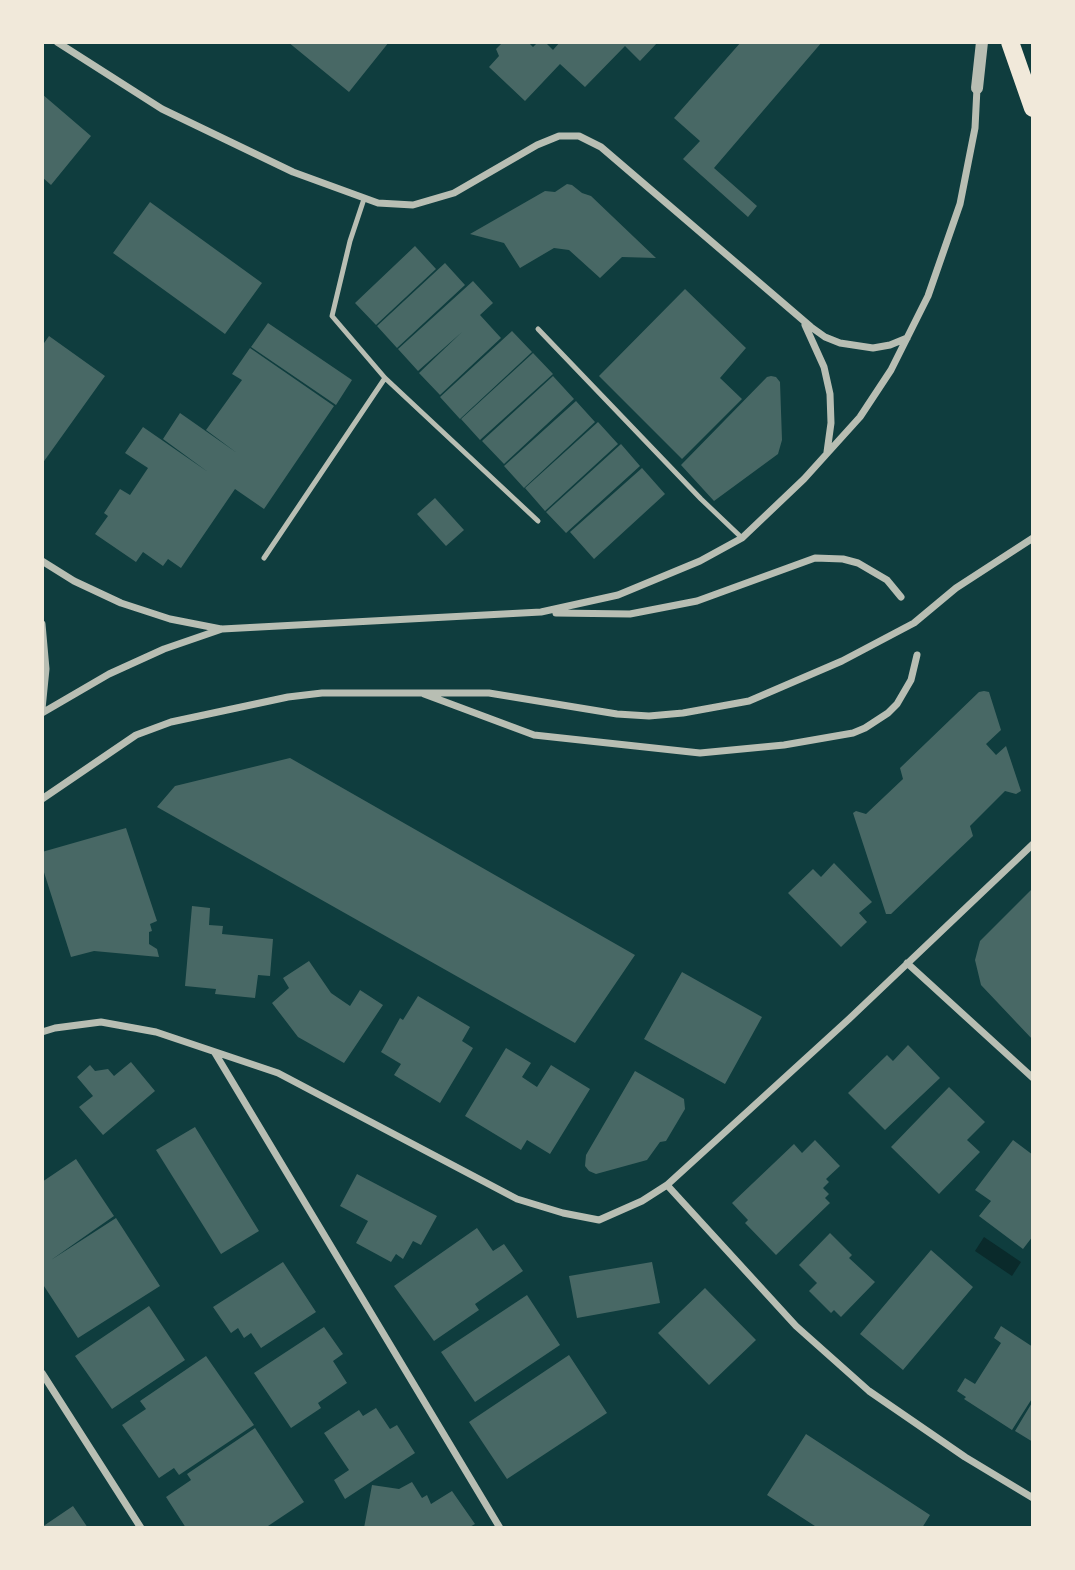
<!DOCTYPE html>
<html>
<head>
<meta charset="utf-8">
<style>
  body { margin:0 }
  #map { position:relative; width:1075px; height:1570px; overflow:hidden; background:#0f3d3e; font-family:Rubik,sans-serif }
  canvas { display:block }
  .frame { position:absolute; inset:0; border:44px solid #f1e9da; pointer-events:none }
</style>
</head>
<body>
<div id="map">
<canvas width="1075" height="1570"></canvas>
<div class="frame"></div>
</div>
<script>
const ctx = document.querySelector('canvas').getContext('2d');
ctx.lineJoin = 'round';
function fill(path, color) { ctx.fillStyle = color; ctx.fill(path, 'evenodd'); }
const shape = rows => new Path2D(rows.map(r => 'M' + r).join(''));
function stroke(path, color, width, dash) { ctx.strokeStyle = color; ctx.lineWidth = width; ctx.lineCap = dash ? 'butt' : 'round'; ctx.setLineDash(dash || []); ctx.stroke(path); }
const water = shape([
  [984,1237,1021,1262,1012,1276,975,1251]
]);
const building = shape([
  [288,42,389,42,349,92],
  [503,42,528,42,533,47,538,42,545,42,553,50,560,42,658,42,640,61,625,46,585,87,560,64,525,101,489,67,499,56,496,49],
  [741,42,822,42,714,168,757,206,748,217,683,159,700,141,674,118],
  [42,94,91,136,51,185,42,177],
  [567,184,572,185,582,193,591,196,656,258,622,257,600,278,569,250,554,248,520,268,504,243,470,234,545,191,555,192],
  [150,202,262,283,225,334,113,253],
  [415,246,436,269,376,325,355,303],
  [445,263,465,285,397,348,377,326],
  [473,281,493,303,480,315,501,338,440,395,419,373,462,332,418,371,398,349],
  [685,289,746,348,720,378,742,399,682,459,599,376],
  [268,323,352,380,336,405,251,347],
  [512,331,532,352,460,419,440,397],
  [49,336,105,376,42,464,42,346],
  [250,348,334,406,264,509,235,489,181,568,168,559,163,566,143,552,136,562,95,534,108,516,104,513,120,489,130,495,148,468,125,453,143,427,208,472,163,439,180,413,237,453,206,430,242,380,232,374],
  [533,353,553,374,480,440,461,419],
  [553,376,574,399,504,464,482,441],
  [771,376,776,377,780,382,782,440,778,454,714,501,681,465,767,377],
  [576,401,595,422,524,488,504,466],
  [598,422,618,444,545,511,525,488],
  [621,444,640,466,566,533,546,512],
  [642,468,665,494,594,559,570,532],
  [435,498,464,530,446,546,417,514],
  [984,691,989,692,1001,730,986,744,996,755,1006,746,1021,791,1016,794,1005,791,970,826,973,836,891,914,886,914,853,813,856,811,866,814,903,779,900,768,979,692],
  [290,758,635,955,575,1043,157,807,175,786],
  [126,828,157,921,150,924,152,931,149,932,149,944,157,949,159,957,94,951,71,957,42,866,42,852],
  [834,863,872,902,859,913,867,922,841,947,788,893,813,869,821,877],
  [1033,888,1033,1040,981,985,975,960,980,941],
  [192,906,210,908,209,925,223,926,222,934,273,939,270,976,258,975,255,998,215,994,216,989,185,986],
  [309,961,331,993,350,1006,360,990,383,1005,344,1063,298,1037,272,1003,289,988,283,978],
  [682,972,762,1017,725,1084,644,1039],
  [418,996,470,1027,462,1041,473,1048,440,1103,394,1075,401,1064,381,1052,400,1018,403,1020],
  [908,1045,940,1078,885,1130,848,1093,887,1055,893,1061],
  [506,1048,531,1063,522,1077,537,1087,551,1065,590,1089,550,1154,527,1140,521,1150,465,1116],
  [131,1062,155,1091,103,1135,79,1107,93,1096,77,1077,90,1065,95,1071,108,1069,114,1076],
  [635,1071,684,1099,685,1109,666,1141,660,1142,647,1160,596,1174,589,1171,585,1166,586,1155],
  [949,1087,985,1122,967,1140,980,1152,939,1194,891,1147],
  [195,1127,259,1231,221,1254,156,1150],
  [815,1140,840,1166,826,1179,829,1182,823,1188,829,1194,825,1198,830,1203,776,1255,745,1223,748,1220,732,1203,794,1144,802,1153],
  [1013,1140,1033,1155,1033,1236,1023,1249,979,1216,991,1201,975,1190],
  [76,1159,114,1216,51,1260,116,1218,160,1286,78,1338,42,1283,42,1182],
  [357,1174,437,1216,421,1245,413,1241,403,1259,396,1254,391,1262,356,1243,368,1221,340,1206],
  [477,1228,493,1251,504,1244,523,1271,475,1304,479,1310,434,1341,394,1286],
  [830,1233,852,1255,849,1258,875,1282,841,1317,834,1310,831,1313,809,1291,817,1283,799,1265],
  [931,1250,973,1287,903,1370,860,1334],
  [283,1262,316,1312,261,1348,251,1333,244,1338,238,1328,231,1333,213,1307],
  [652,1262,660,1303,577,1318,569,1276],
  [705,1288,756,1340,709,1385,658,1333],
  [527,1295,560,1345,475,1402,441,1352],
  [149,1306,185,1360,112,1409,75,1356],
  [1001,1326,1033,1347,1033,1397,1012,1430,964,1399,966,1397,957,1391,965,1378,975,1384,1001,1343,994,1338],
  [324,1327,343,1354,333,1361,347,1383,318,1403,321,1408,291,1428,254,1373],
  [569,1355,607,1413,507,1479,469,1422],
  [206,1356,254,1425,179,1475,174,1468,159,1478,122,1425,146,1409,140,1401],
  [1033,1401,1033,1442,1015,1431],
  [376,1408,390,1429,397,1425,415,1453,345,1499,334,1480,349,1470,324,1433,359,1410,363,1416],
  [255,1428,304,1502,265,1528,186,1528,166,1497,191,1480,187,1474],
  [806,1434,930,1515,922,1528,818,1528,767,1495],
  [412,1482,422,1498,427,1495,431,1504,452,1491,475,1524,468,1528,364,1528,372,1485,399,1489],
  [73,1506,88,1528,42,1528,42,1527]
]);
const service = shape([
  [364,199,350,241,332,316,385,378,538,521],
  [538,329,701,499,742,538],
  [264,558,385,378]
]);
const minor = shape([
  [57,42,162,109,293,172,378,203,413,205,454,193,537,145,559,136,579,136,601,147,811,327,825,337,840,343,873,348,890,345,907,338],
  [805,325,824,367,830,394,831,423,827,452],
  [42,561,74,581,121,603,170,619,221,629],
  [556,613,630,614,697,601,815,558,843,559,858,563,887,580,901,597],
  [42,624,46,669,42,709],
  [424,694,534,735,700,753,784,745,853,733,865,728,888,713,897,704,911,680,917,655],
  [42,713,109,674,164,649,222,629,541,612,618,595,700,561,742,538,804,479,860,417,891,370,928,296,960,204,975,128,977,88],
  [42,799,136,735,171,722,288,697,322,693,489,693,617,714,649,716,683,713,749,701,842,661,914,623,956,588,1033,538],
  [907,963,1033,1078],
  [42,1032,55,1028,101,1022,156,1032,278,1073,517,1199,563,1213,599,1220,642,1201,667,1185,849,1019,1033,844],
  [215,1053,500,1528],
  [667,1185,796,1326,869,1391,965,1457,1033,1498],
  [42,1373,141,1528]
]);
const tertiary = shape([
  [977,88,982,42]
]);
const primary = shape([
  [1010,42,1033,108]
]);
fill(water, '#0a2a2b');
fill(building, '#486865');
stroke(service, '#b8beb3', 5);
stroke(minor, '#b8beb3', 7);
stroke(tertiary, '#b8beb3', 12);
stroke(primary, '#f1e9da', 18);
</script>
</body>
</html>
